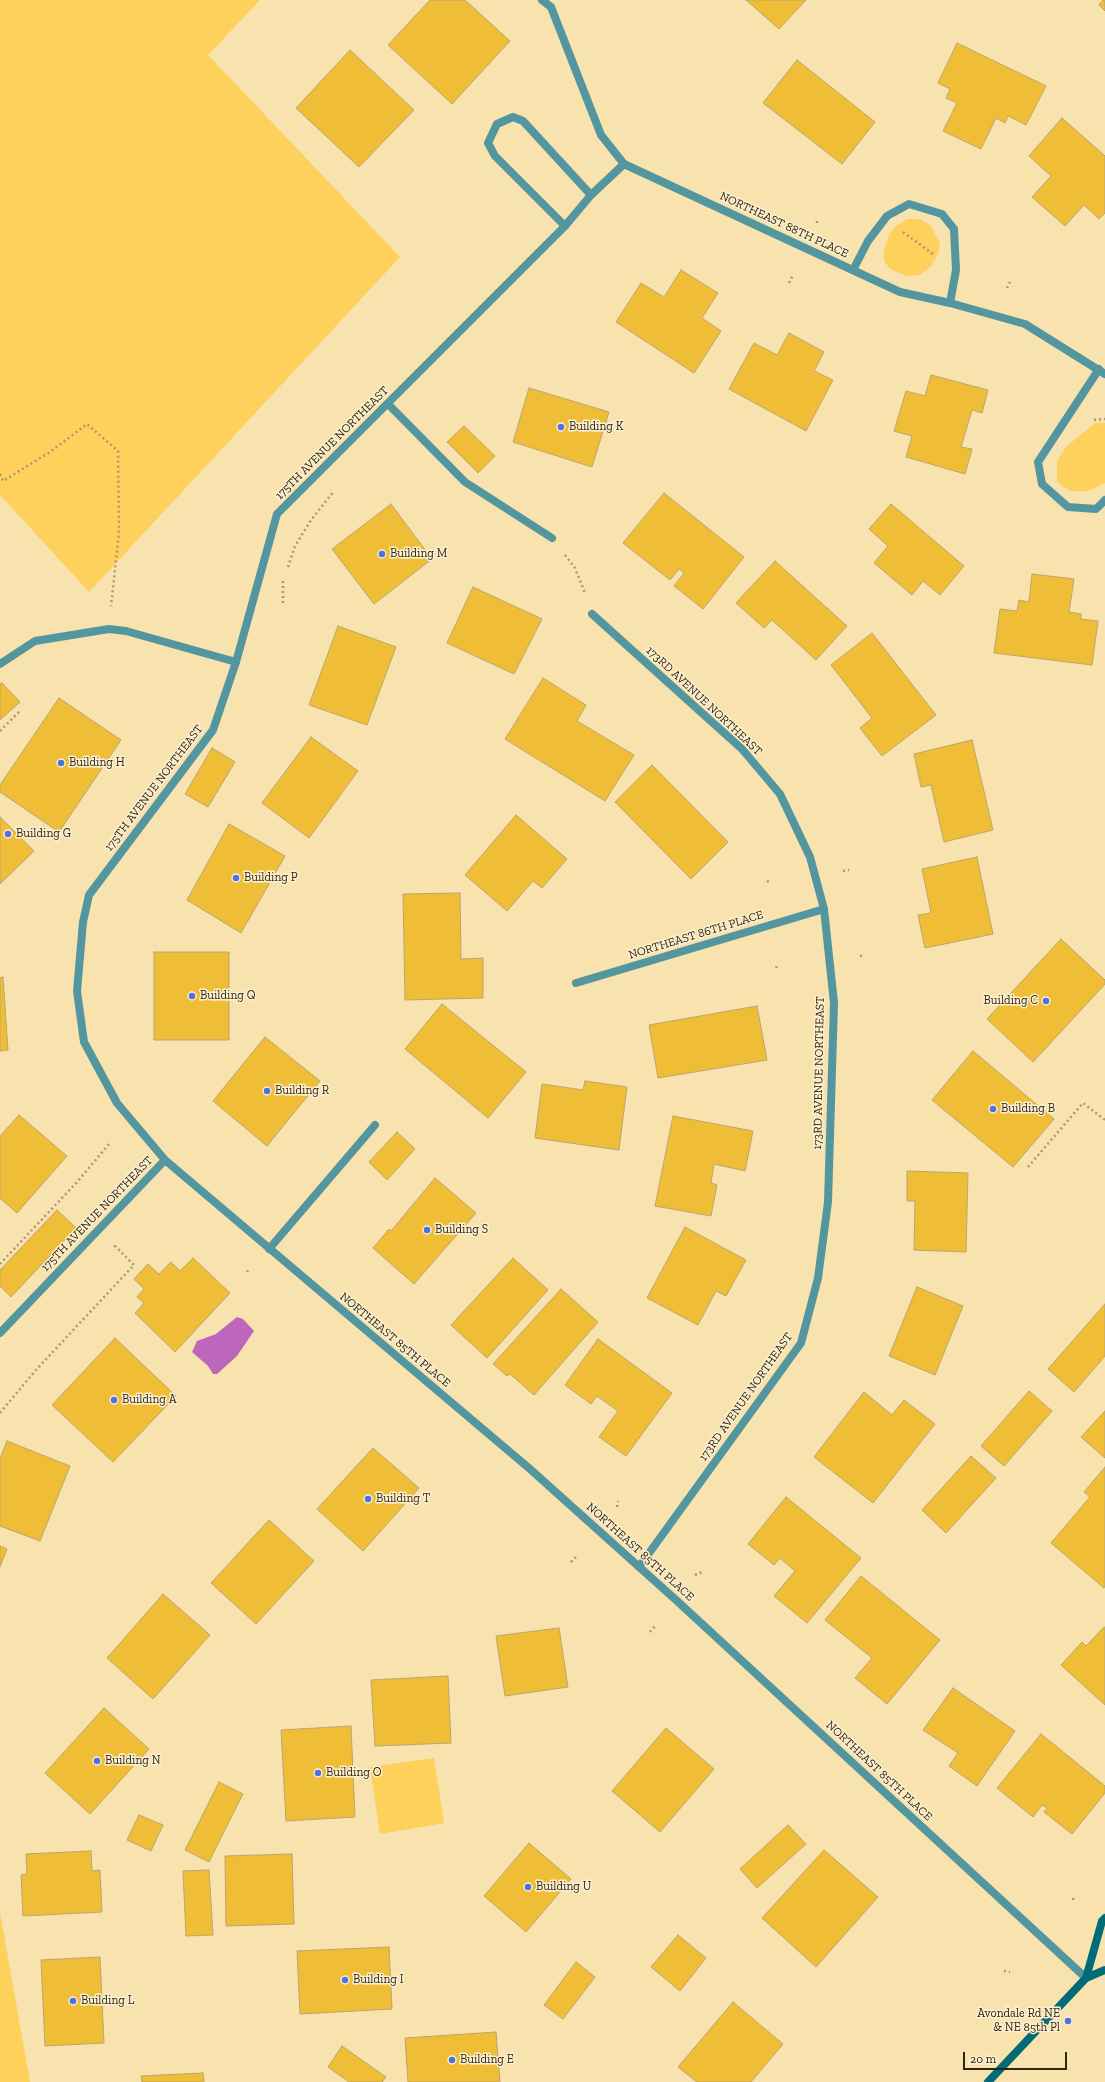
<!DOCTYPE html>
<html>
<head>
<meta charset="utf-8">
<style>
  body { margin:0 }
  #map { position:relative; width:1105px; height:2082px; overflow:hidden; background:#f8e2ad; font-family:"Zilla Slab",serif }
  canvas { display:block }
  .scale { position:absolute; left:963px; top:2052px; width:104px; height:18px; box-sizing:border-box; border:2px solid #2f2611; border-top:0; padding-left:5px; font-size:12px; line-height:14px; white-space:nowrap; color:#2f2611; -webkit-text-stroke:3px #fdf0d0; paint-order:stroke }
</style>
</head>
<body>
<div id="map">
<canvas width="1105" height="2082"></canvas>
<div class="scale">20 m</div>
</div>
<script>
const ctx = document.querySelector('canvas').getContext('2d');
ctx.lineJoin = 'round';
function fill(path, color) { ctx.fillStyle = color; ctx.fill(path, 'evenodd'); }
const shape = rows => new Path2D(rows.map(r => 'M' + r).join(''));
function stroke(path, color, width, dash) { ctx.strokeStyle = color; ctx.lineWidth = width; ctx.lineCap = dash ? 'butt' : 'round'; ctx.setLineDash(dash || []); ctx.stroke(path); }
function write(font, color, halo, rows, align = 'center') {
  ctx.font = font + ' "Zilla Slab",serif'; ctx.lineWidth = 3; ctx.setLineDash([]); ctx.textBaseline = 'middle'; ctx.strokeStyle = halo; ctx.fillStyle = color; for (const [text, x, y, turn = 0] of rows) {
    ctx.save(); ctx.translate(x, y); ctx.rotate((+turn || 0) * Math.PI / 180); ctx.textAlign = isNaN(turn) ? turn : align; if (halo) ctx.strokeText(text, 0, 0); ctx.fillText(text, 0, 0); ctx.restore();
  }
}
const green = shape([
  [0,0,260,0,208,55,400,257,89,592,0,495],
  [907,219,920,219,931,226,940,244,938,254,931,266,920,275,906,276,890,269,884,261,884,250,889,235,895,227],
  [1095,423,1105,423,1105,483,1088,491,1070,491,1057,482,1057,461,1066,447],
  [434,1758,444,1823,380,1834,370,1767],
  [0,1912,30,2082,0,2082]
]);
const water = shape([
  [237,1317,243,1319,254,1331,237,1356,217,1374,213,1374,208,1366,192,1352,197,1341,216,1334]
]);
const building = shape([
  [430,0,465,0,510,41,452,104,388,45,430,0],
  [746,0,806,0,779,29,746,0],
  [1103,0,1105,0,1105,11,1099,5,1103,0],
  [957,43,1046,86,1026,125,1008,116,1005,123,996,118,981,149,943,131,957,103,946,98,950,89,938,83,957,43],
  [350,50,414,110,359,167,296,108,350,50],
  [797,60,875,122,842,164,763,103,797,60],
  [1062,118,1105,156,1105,213,1099,219,1084,205,1065,226,1032,197,1051,176,1029,156,1062,118],
  [681,270,718,293,702,318,721,331,694,373,616,322,641,283,664,297,681,270],
  [789,333,824,352,814,371,833,380,806,431,729,389,754,343,777,355,789,333],
  [931,375,988,390,982,413,972,410,961,447,972,449,965,474,906,457,912,436,894,431,906,391,925,396,931,375],
  [529,388,609,412,592,467,513,442,529,388],
  [464,426,495,456,478,473,447,442,464,426],
  [664,493,744,557,703,609,674,586,684,573,679,569,670,580,623,543,664,493],
  [391,504,432,559,374,604,332,549,391,504],
  [891,504,964,566,940,595,923,581,912,595,874,563,888,546,869,529,891,504],
  [775,561,847,626,816,660,772,620,764,628,736,603,775,561],
  [1032,574,1074,579,1069,612,1081,614,1081,619,1098,621,1092,665,994,653,1000,609,1017,611,1019,600,1029,602,1032,574],
  [473,587,542,619,514,674,447,643,473,587],
  [338,626,396,647,367,725,309,705,338,626],
  [872,633,936,715,882,756,860,728,872,718,831,665,872,633],
  [543,678,586,705,577,721,634,755,605,801,505,739,543,678],
  [2,683,20,702,0,720,0,684,2,683],
  [59,698,121,740,59,832,0,792,0,785,59,698],
  [311,737,358,771,309,838,262,803,311,737],
  [972,740,993,830,944,842,931,785,921,787,914,754,972,740],
  [212,748,235,762,208,807,185,794,212,748],
  [652,765,728,842,691,879,615,802,652,765],
  [516,815,567,859,542,888,533,881,507,911,465,875,516,815],
  [0,817,34,851,0,884,0,817],
  [229,824,285,856,241,933,187,900,229,824],
  [977,857,993,934,925,948,918,915,931,913,922,869,977,857],
  [460,893,461,959,483,958,483,998,405,1000,403,894,460,893],
  [1061,939,1105,980,1105,984,1033,1062,987,1019,1061,939],
  [154,952,229,952,229,1040,154,1040,154,952],
  [3,977,8,1050,0,1051,0,978,3,977],
  [442,1004,526,1072,488,1118,405,1049,442,1004],
  [757,1006,767,1060,658,1078,649,1025,757,1006],
  [265,1037,320,1081,267,1146,213,1101,265,1037],
  [973,1051,1054,1119,1013,1167,932,1100,973,1051],
  [585,1081,627,1087,619,1150,535,1138,542,1084,583,1090,585,1081],
  [19,1115,67,1156,17,1213,0,1198,0,1136,19,1115],
  [673,1116,753,1131,745,1171,714,1164,711,1183,717,1185,711,1216,655,1206,673,1116],
  [397,1132,415,1149,387,1180,369,1162,397,1132],
  [907,1171,968,1173,966,1252,914,1250,915,1201,907,1201,907,1171],
  [435,1178,476,1213,414,1284,373,1248,389,1229,391,1231,435,1178],
  [57,1210,76,1228,11,1297,0,1286,0,1270,57,1210],
  [685,1227,746,1260,726,1296,716,1291,698,1325,647,1298,685,1227],
  [193,1258,230,1293,175,1352,135,1313,144,1303,137,1297,144,1289,134,1279,148,1264,159,1274,171,1262,180,1271,193,1258],
  [513,1258,548,1290,487,1358,451,1325,513,1258],
  [917,1287,963,1306,935,1375,889,1356,917,1287],
  [561,1289,598,1322,534,1395,510,1374,507,1376,493,1364,561,1289],
  [1105,1304,1105,1356,1074,1392,1048,1369,1105,1304],
  [115,1338,176,1396,113,1462,52,1405,115,1338],
  [598,1339,672,1393,626,1456,599,1437,618,1411,597,1396,591,1404,565,1385,598,1339],
  [1029,1391,1052,1411,1004,1466,981,1446,1029,1391],
  [864,1392,892,1415,904,1400,935,1424,873,1503,814,1457,864,1392],
  [1105,1411,1105,1458,1081,1437,1105,1411],
  [7,1441,70,1466,40,1541,0,1526,0,1459,7,1441],
  [373,1448,419,1488,363,1551,317,1509,373,1448],
  [971,1456,996,1478,946,1533,922,1510,971,1456],
  [1105,1467,1105,1586,1104,1588,1051,1543,1090,1497,1084,1492,1105,1467],
  [786,1497,861,1558,807,1623,774,1596,795,1571,780,1558,774,1565,748,1544,786,1497],
  [269,1520,314,1561,256,1624,211,1583,269,1520],
  [0,1546,7,1549,0,1567,0,1546],
  [861,1576,940,1640,887,1704,855,1678,872,1658,825,1620,861,1576],
  [163,1594,210,1635,153,1699,107,1658,163,1594],
  [1104,1627,1105,1629,1105,1705,1061,1665,1082,1642,1086,1646,1104,1627],
  [559,1628,568,1687,505,1696,496,1636,559,1628],
  [448,1676,451,1743,375,1746,371,1680,448,1676],
  [953,1688,1015,1731,977,1786,949,1766,958,1753,923,1730,953,1688],
  [104,1708,149,1749,90,1814,45,1773,104,1708],
  [351,1726,355,1817,286,1821,281,1730,351,1726],
  [666,1728,714,1769,660,1832,612,1791,666,1728],
  [1041,1734,1105,1786,1105,1793,1072,1834,1044,1812,1047,1808,1042,1805,1033,1817,997,1788,1041,1734],
  [219,1782,243,1794,209,1862,185,1850,219,1782],
  [139,1815,163,1825,151,1851,127,1840,139,1815],
  [788,1825,806,1844,757,1888,740,1869,788,1825],
  [529,1843,571,1879,526,1932,484,1896,529,1843],
  [824,1850,878,1897,816,1967,762,1918,824,1850],
  [91,1851,92,1871,100,1870,102,1912,23,1916,21,1875,27,1874,26,1854,91,1851],
  [292,1854,294,1924,226,1926,225,1856,292,1854],
  [209,1870,213,1935,186,1936,183,1871,209,1870],
  [678,1935,706,1958,680,1991,651,1967,678,1935],
  [389,1947,392,2009,300,2014,297,1951,389,1947],
  [100,1957,104,2043,45,2046,41,1960,100,1957],
  [576,1962,595,1977,563,2019,544,2005,576,1962],
  [733,2002,783,2044,751,2082,697,2082,678,2067,733,2002],
  [496,2032,500,2082,408,2082,405,2038,496,2032],
  [342,2046,386,2077,382,2082,349,2082,328,2067,342,2046],
  [203,2073,204,2082,142,2082,141,2076,203,2073]
]);
const path = shape([
  [817,223,817,218],
  [903,232,933,254],
  [789,283,793,275],
  [1007,288,1010,282],
  [1094,420,1105,419],
  [0,474,3,481,50,452,87,424,118,451,119,533,111,606],
  [565,555,575,568,585,593],
  [288,567,295,546,311,520,334,491],
  [283,603,283,581],
  [0,731,21,710],
  [843,871,849,870],
  [767,881,769,882],
  [860,956,865,955],
  [776,968,778,964],
  [1028,1167,1083,1103,1105,1120],
  [0,1264,78,1181,109,1144],
  [247,1272,249,1269],
  [0,1413,35,1371,134,1265,115,1246,116,1245],
  [617,1507,618,1501],
  [571,1562,577,1556],
  [695,1575,702,1572],
  [650,1632,655,1626],
  [1073,1898,1074,1903],
  [1004,1971,1010,1972]
]);
const lane = shape([
  [542,0,551,7,601,135,624,164],
  [565,226,495,156,488,143,497,124,513,117,523,121,591,195],
  [853,270,868,241,887,216,909,204,942,214,954,229,956,270,950,303],
  [1099,369,1038,462,1042,484,1068,507,1096,509,1105,500],
  [388,404,465,482,552,538],
  [0,664,35,641,109,629,126,631,236,662],
  [269,1249,375,1125]
]);
const street = shape([
  [592,614,742,749,780,794,810,857,824,909,834,1003,828,1202,818,1278,801,1343,639,1567],
  [576,983,824,909],
  [165,1160,530,1469,676,1600,1086,1978],
  [0,1333,165,1160,117,1103,84,1042,77,991,83,922,89,895,213,730,236,662,277,514,565,226,591,195,624,164,900,292,950,303,1025,324,1105,374]
]);
const secondary = shape([
  [1086,1978,1102,1921,1105,1918],
  [988,2082,1086,1978,1105,1970]
]);
const markers = [
  [561,427,4,"#4d71e5"],
  [382,554,4,"#4d71e5"],
  [61,763,4,"#4d71e5"],
  [8,834,4,"#4d71e5"],
  [236,878,4,"#4d71e5"],
  [192,996,4,"#4d71e5"],
  [1046,1001,4,"#4d71e5"],
  [267,1091,4,"#4d71e5"],
  [993,1109,4,"#4d71e5"],
  [427,1230,4,"#4d71e5"],
  [114,1400,4,"#4d71e5"],
  [368,1499,4,"#4d71e5"],
  [97,1761,4,"#4d71e5"],
  [318,1773,4,"#4d71e5"],
  [528,1887,4,"#4d71e5"],
  [345,1980,4,"#4d71e5"],
  [73,2001,4,"#4d71e5"],
  [1068,2021,4,"#4d71e5"],
  [452,2060,4,"#4d71e5"]
];
const streetNames = [
  ["NORTHEAST 88TH PLACE",784,225,25],
  ["175TH AVENUE NORTHEAST",332,443,-45],
  ["173RD AVENUE NORTHEAST",704,701,43],
  ["175TH AVENUE NORTHEAST",154,788,-53],
  ["NORTHEAST 86TH PLACE",696,935,-17],
  ["173RD AVENUE NORTHEAST",819,1073,-89],
  ["175TH AVENUE NORTHEAST",97,1214,-46],
  ["NORTHEAST 85TH PLACE",395,1340,40],
  ["173RD AVENUE NORTHEAST",746,1397,-55],
  ["NORTHEAST 85TH PLACE",640,1552,42],
  ["NORTHEAST 85TH PLACE",879,1771,43]
];
const poiNames = [
  ["Building K",569,427],
  ["Building M",390,554],
  ["Building H",69,763],
  ["Building G",16,834],
  ["Building P",244,878],
  ["Building Q",200,996],
  ["Building C",1038,1001,"right"],
  ["Building R",275,1091],
  ["Building B",1001,1109],
  ["Building S",435,1230],
  ["Building A",122,1400],
  ["Building T",376,1499],
  ["Building N",105,1761],
  ["Building O",326,1773],
  ["Building U",536,1887],
  ["Building I",353,1980],
  ["Building L",81,2001],
  ["Avondale Rd NE",1060,2014,"right"],
  ["& NE 85th Pl",1060,2028,"right"],
  ["Building E",460,2060]
];
fill(green, '#fed05c');
fill(water, '#bd67bc');
fill(building, '#efbe36');
stroke(building, '#baa571', 1);
stroke(path, '#aa9971', 2.5, [2, 3]);
stroke(lane, '#54969f', 8);
stroke(street, '#54969f', 8);
stroke(secondary, '#016c77', 8);
for (const [x, y, r, color] of markers) { const dot = new Path2D(); dot.arc(x, y, r, 0, 2 * Math.PI); ctx.fillStyle = color; ctx.fill(dot); stroke(dot, '#fdf0d0', 1.5); }
write('12px', '#2f2611', '#fdf0d0', streetNames);
write('12px', '#2f2611', '#fdf0d0', poiNames, 'left');
</script>
</body>
</html>
